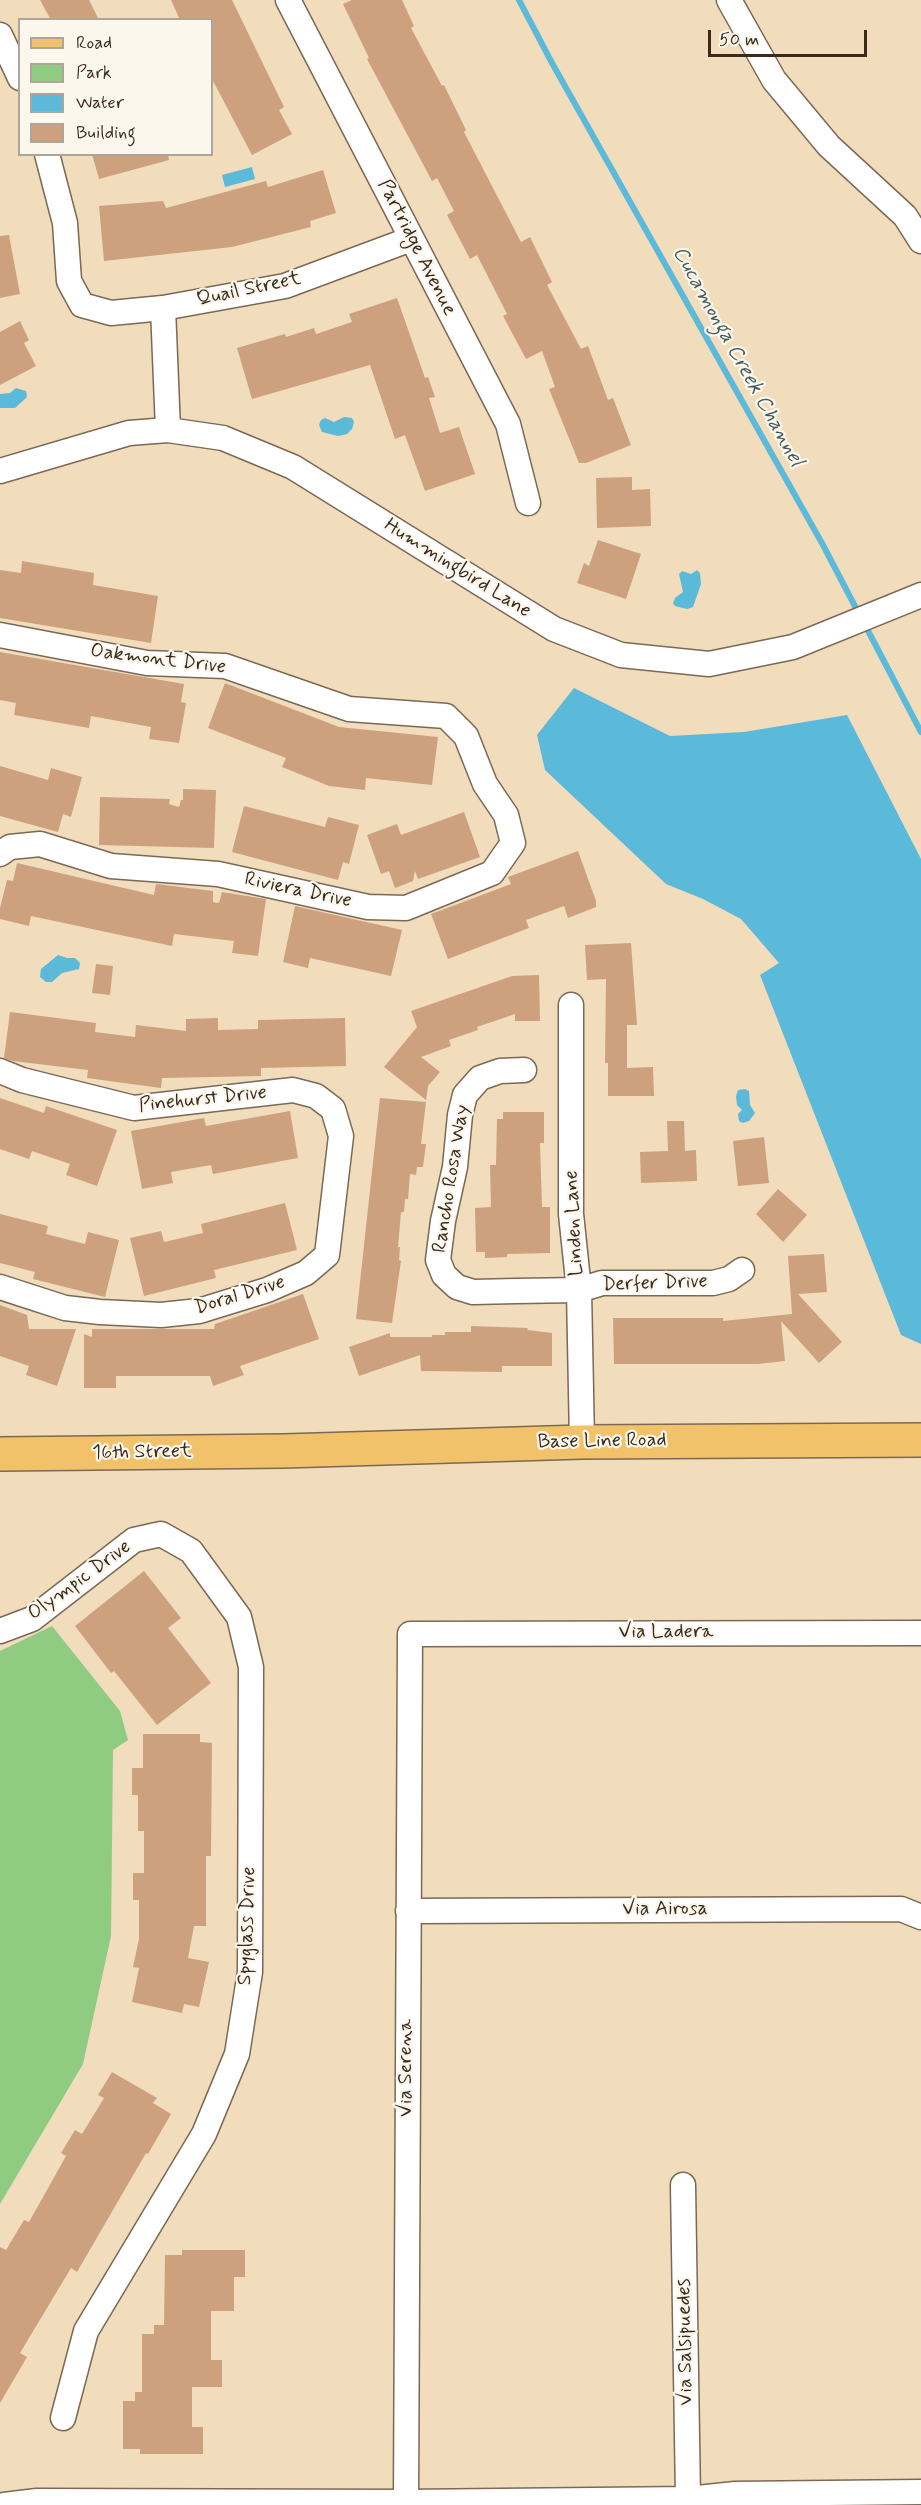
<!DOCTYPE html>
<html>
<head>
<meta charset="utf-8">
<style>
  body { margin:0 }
  #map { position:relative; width:921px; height:2505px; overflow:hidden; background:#f1dcbc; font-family:Mynerve,sans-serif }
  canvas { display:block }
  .legend { position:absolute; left:18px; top:18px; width:195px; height:138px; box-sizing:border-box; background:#fbf7ec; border:2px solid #aea59a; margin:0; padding:8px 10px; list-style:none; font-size:18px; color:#3b2a1e }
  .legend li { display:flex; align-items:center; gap:12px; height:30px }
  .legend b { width:30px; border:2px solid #aea59a }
  .scale { position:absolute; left:708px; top:30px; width:159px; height:27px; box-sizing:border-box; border:3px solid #3b2a1e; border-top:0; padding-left:8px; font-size:18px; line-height:21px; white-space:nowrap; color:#3b2a1e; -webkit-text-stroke:4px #fbf7ec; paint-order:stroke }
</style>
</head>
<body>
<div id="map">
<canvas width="921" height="2505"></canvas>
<ul class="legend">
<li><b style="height:8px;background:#f2c26a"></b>Road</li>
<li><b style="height:16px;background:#8fcb81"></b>Park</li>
<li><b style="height:16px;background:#5bb9d9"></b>Water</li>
<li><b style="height:16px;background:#cda17e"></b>Building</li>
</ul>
<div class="scale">50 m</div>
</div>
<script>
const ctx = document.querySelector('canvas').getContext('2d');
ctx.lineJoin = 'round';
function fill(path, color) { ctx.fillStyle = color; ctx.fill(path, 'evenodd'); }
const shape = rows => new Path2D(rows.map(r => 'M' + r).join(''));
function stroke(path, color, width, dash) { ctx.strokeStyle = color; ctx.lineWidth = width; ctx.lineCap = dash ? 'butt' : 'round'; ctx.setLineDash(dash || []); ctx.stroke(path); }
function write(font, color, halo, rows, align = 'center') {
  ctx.font = font + ' Mynerve,sans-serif'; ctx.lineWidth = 4.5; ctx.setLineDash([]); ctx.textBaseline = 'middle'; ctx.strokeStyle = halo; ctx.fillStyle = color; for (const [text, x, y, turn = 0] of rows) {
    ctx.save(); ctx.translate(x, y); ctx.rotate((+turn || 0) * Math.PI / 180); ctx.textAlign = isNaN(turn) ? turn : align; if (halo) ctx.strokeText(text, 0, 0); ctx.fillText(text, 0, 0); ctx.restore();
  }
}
const green = shape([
  [52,1626,120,1711,128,1740,113,1750,111,1936,83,2064,0,2204,0,1651]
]);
const water = shape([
  [252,167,255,179,225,187,222,175],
  [16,388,26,391,27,397,15,408,0,408,0,394,10,393],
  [344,417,352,418,354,422,352,429,347,434,338,436,322,432,319,425,321,420,325,418,334,422],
  [697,570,700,573,701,584,693,607,687,609,675,606,673,603,675,598,683,592,679,574,682,571,691,574],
  [574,688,670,736,744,732,847,715,921,859,921,1344,901,1335,760,975,779,963,741,919,703,899,666,884,545,770,537,735],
  [58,955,67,958,75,958,80,963,79,969,62,973,52,982,46,982,40,977,41,969],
  [745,1089,749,1091,750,1105,755,1113,749,1121,743,1123,739,1121,738,1114,742,1110,737,1105,736,1096,738,1090]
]);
const stream = shape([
  [519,0,552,63,823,545,859,614],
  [864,623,921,732]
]);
const building = shape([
  [40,0,89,0,99,20,51,20],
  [171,0,232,0,284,107,279,110,292,134,252,155,212,79,212,20,180,20],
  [352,0,402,0,414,26,411,28,442,86,444,85,466,130,464,132,521,242,530,237,552,282,547,285,581,349,588,346,608,400,613,398,631,445,586,463,579,463,549,389,555,387,542,351,526,359,503,316,507,314,477,255,470,259,447,215,454,211,437,178,432,181,367,59,369,58,343,4],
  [92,154,168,154,169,160,99,179],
  [323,170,336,213,310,221,311,227,232,247,104,261,99,206,163,201,166,208,266,181,268,187],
  [9,235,20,294,0,298,0,236],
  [397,298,425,378,428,377,435,397,429,398,440,433,459,427,475,474,425,491,405,435,395,439,370,365,252,399,237,348,285,334,286,337,314,328,316,334,352,322,349,314],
  [20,321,29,340,24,343,36,366,0,385,0,332],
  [632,477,632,490,650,489,651,526,597,528,596,478],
  [598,540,641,554,626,599,577,583,584,563,589,566],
  [22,561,94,573,93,585,158,596,151,643,0,618,0,570,21,573],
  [0,652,184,684,181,702,186,703,179,743,149,739,151,727,91,716,89,728,14,715,16,703,0,700],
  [225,683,339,727,438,737,432,785,366,778,365,790,329,786,282,767,286,758,208,728],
  [0,766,48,780,51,768,82,777,71,817,63,814,58,832,0,816],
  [183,789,216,790,214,848,99,845,100,797,170,799,169,804,179,807,181,800,183,800],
  [244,806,325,827,328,817,359,825,349,864,343,862,338,880,232,852],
  [464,812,480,857,418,879,415,871,413,881,395,888,389,871,381,874,367,835,397,824,401,835],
  [578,851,596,901,596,907,568,918,564,906,526,920,529,928,448,959,431,914,511,884,508,877],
  [17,863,154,895,156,884,213,891,213,902,219,903,222,892,266,899,258,956,232,953,234,941,174,934,172,946,31,916,29,926,0,919,0,908,7,880,13,881],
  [295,906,402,930,391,976,310,958,308,968,283,962],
  [631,943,637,1025,627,1025,627,1068,653,1067,654,1096,608,1096,608,1063,605,1063,606,979,587,980,585,945],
  [96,964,113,966,110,995,92,993],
  [539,975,540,1021,515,1021,515,1014,477,1027,478,1030,449,1040,451,1046,421,1057,440,1072,428,1086,426,1100,384,1067,417,1027,411,1011,512,976],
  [10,1012,96,1023,95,1032,135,1037,136,1025,186,1031,186,1019,218,1018,218,1030,258,1029,258,1020,345,1018,346,1066,261,1068,261,1076,162,1078,161,1088,87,1078,88,1070,13,1061,4,1058],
  [0,1098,44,1113,46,1106,117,1130,97,1186,66,1175,70,1164,32,1151,29,1159,0,1149],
  [380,1098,426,1102,421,1144,426,1144,423,1167,417,1167,416,1175,410,1174,408,1199,405,1199,404,1212,401,1212,398,1247,400,1247,399,1260,401,1261,392,1323,356,1319],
  [290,1111,298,1158,213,1174,211,1165,171,1172,173,1183,142,1189,131,1131,204,1118,206,1126],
  [503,1112,544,1112,544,1143,540,1143,542,1207,550,1207,550,1253,507,1254,507,1257,485,1258,485,1252,476,1252,475,1208,491,1207,490,1165,496,1165,497,1119,503,1119],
  [667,1121,684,1121,685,1151,696,1150,697,1181,641,1183,640,1152,668,1151],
  [764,1137,769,1183,738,1186,733,1141],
  [778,1189,807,1215,783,1242,756,1214],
  [285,1203,297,1250,214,1270,216,1278,144,1296,130,1238,161,1231,164,1242,203,1233,201,1224],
  [0,1214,48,1226,46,1234,85,1244,88,1232,119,1240,105,1297,33,1279,35,1272,0,1263],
  [824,1254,827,1292,798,1294,842,1342,819,1363,781,1321,785,1361,758,1364,614,1364,613,1318,723,1318,723,1321,792,1314,788,1256],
  [303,1294,319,1339,240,1366,244,1375,213,1386,210,1376,116,1376,116,1388,84,1388,84,1334,92,1337,92,1329,214,1329,215,1324],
  [0,1305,27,1315,29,1329,76,1329,57,1386,26,1375,29,1366,0,1356],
  [471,1326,528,1328,527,1330,552,1333,552,1366,502,1366,502,1372,421,1371,420,1355,359,1376,349,1347,390,1333,390,1337,432,1337,432,1335,445,1335,445,1332,471,1332],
  [144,1571,181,1618,168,1628,211,1683,157,1725,114,1671,111,1673,75,1626],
  [143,1734,200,1734,200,1742,212,1743,211,1856,206,1856,206,1926,194,1926,188,1958,209,1962,199,2007,184,2004,182,2013,132,2002,139,1968,133,1967,139,1939,139,1900,133,1900,133,1873,144,1873,144,1831,138,1831,138,1795,132,1795,132,1768,143,1768],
  [112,2072,157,2098,153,2103,171,2114,148,2154,146,2153,77,2272,71,2268,20,2353,27,2357,0,2403,0,2247,6,2250,24,2220,29,2222,66,2156,61,2153,75,2130,82,2134,104,2098,98,2095],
  [182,2250,245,2250,245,2277,234,2277,234,2311,211,2311,211,2360,222,2360,222,2387,192,2387,192,2427,203,2427,203,2454,140,2454,140,2449,123,2449,123,2401,135,2401,135,2392,142,2392,142,2334,154,2334,154,2325,164,2325,165,2255,182,2255]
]);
const street = shape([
  [288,0,508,424,528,503],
  [729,0,774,80,829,146,905,216,921,241],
  [0,35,20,78],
  [47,154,65,223,69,281,82,305,111,313,163,308,285,286,411,239],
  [163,308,168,430],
  [0,471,129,433,168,430,223,438,293,467,554,629,621,655,709,664,793,647,921,595],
  [0,635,147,663,225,666,349,709,446,716,466,736,485,784,506,815,513,843,492,873,406,908,368,907,218,874,111,866,40,844,10,847,0,854],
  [571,1005,571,1214,579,1290,582,1442],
  [524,1070,500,1071,480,1078,465,1095,460,1115,455,1167,443,1221,438,1260,444,1275,457,1287,473,1292,516,1291,579,1290,602,1283,713,1283,729,1279,742,1270],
  [0,1071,22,1080,134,1108,293,1090,316,1096,333,1109,341,1136,327,1255,306,1273,267,1290,199,1311,161,1315,100,1312,65,1308,0,1287],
  [0,1631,32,1619,134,1540,161,1534,191,1551,239,1617,251,1667,250,1972,237,2054,204,2134,86,2331,63,2418],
  [408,1911,901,1909,921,1917],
  [683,2185,688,2499],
  [406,2502,410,1634,921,1633],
  [4,2505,37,2501,406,2502,688,2499,735,2494,921,2492]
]);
const primary = shape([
  [0,1454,284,1451,582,1442,921,1440]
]);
const streetNames = [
  ["Partridge Avenue",416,248,63],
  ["Quail Street",249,290,-12],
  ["Hummingbird Lane",457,569,32],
  ["Oakmont Drive",158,660,7],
  ["Riviera Drive",298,891,12],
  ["Pinehurst Drive",203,1100,-6],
  ["Rancho Rosa Way",452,1179,-81],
  ["Linden Lane",575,1223,-93],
  ["Derfer Drive",655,1284,-2],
  ["Doral Drive",240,1296,-17],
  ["Base Line Road",602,1442,-1],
  ["16th Street",142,1453,-1],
  ["Olympic Drive",80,1581,-36],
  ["Via Ladera",666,1633],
  ["Via Airosa",665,1910],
  ["Spyglass Drive",248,1926,-88],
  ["Via Serena",407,2068,-90],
  ["Via Salsipuedes",686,2342,-91]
];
const waterNames = [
  ["Cucamonga Creek Channel",737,357,61]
];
fill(green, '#8fcb81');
fill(water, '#5bb9d9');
stroke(stream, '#5bb9d9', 6);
fill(building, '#cda17e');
stroke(street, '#7b6855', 27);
stroke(primary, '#7b6855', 36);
stroke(street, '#fff', 24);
stroke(primary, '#f2c26a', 33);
write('20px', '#3b2a1e', '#fbf7ec', streetNames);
write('italic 21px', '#465c5f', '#fbf7ec', waterNames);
</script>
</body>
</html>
